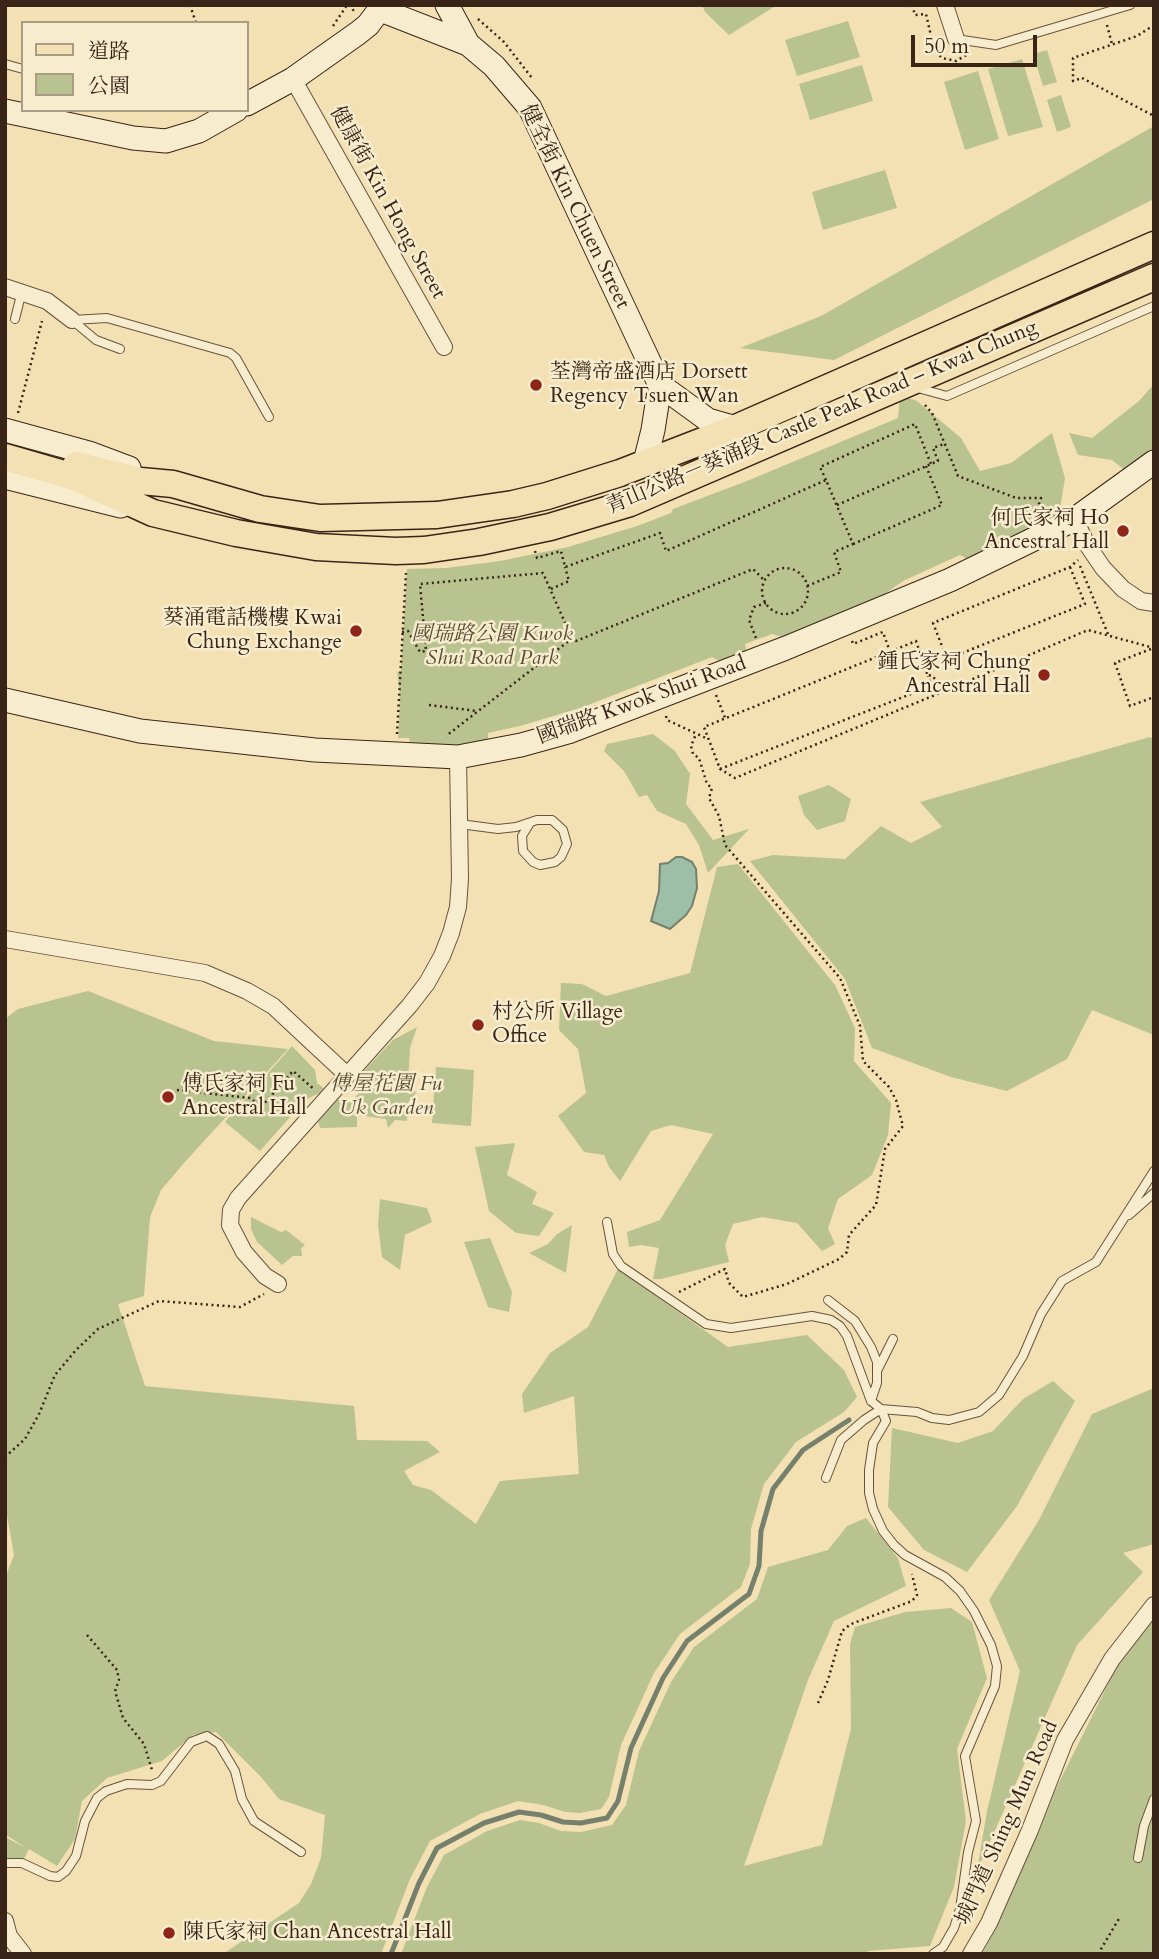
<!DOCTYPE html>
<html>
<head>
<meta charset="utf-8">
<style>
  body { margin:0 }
  #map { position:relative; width:1159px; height:1959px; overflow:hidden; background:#f3e1b4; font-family:Cardo,"Noto Serif TC",serif }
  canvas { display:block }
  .frame { position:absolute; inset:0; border:7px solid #3a2417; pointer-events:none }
  .legend { position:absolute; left:21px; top:21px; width:228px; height:91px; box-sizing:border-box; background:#f7ecce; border:2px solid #ab9c85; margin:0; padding:9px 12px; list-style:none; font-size:21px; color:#3a2417 }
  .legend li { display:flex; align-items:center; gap:14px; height:35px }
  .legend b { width:35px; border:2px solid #ab9c85 }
  .scale { position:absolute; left:911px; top:35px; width:126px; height:32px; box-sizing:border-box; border:4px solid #3a2417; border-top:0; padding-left:9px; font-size:21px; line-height:24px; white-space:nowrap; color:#3a2417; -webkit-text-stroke:5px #f7ecce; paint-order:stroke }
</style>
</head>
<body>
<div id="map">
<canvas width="1159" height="1959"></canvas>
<div class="frame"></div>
<ul class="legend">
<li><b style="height:9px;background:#f3e1b4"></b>道路</li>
<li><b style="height:19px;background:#b8c38f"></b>公園</li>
</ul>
<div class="scale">50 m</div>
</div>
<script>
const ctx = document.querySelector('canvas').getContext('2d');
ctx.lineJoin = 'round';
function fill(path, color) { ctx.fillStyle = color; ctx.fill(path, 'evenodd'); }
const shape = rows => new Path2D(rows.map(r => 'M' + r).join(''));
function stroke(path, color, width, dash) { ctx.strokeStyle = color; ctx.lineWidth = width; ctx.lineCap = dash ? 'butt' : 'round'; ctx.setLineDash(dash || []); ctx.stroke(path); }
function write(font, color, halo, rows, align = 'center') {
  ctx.font = font + ' Cardo,"Noto Serif TC",serif'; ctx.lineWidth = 5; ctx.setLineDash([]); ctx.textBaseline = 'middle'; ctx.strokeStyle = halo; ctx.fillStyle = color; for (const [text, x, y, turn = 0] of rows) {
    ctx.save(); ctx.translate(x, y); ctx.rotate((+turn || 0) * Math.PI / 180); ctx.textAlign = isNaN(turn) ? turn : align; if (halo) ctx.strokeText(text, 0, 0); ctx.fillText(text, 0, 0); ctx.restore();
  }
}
const green = shape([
  [702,5,777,5,729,35,705,12],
  [848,21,860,57,797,76,785,40],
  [1047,50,1057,82,1043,86,1033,54],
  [1022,59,1043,127,1008,136,988,69],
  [862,65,873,101,810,120,799,84],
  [978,71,999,139,965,150,944,82],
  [1061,95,1071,127,1057,132,1047,100],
  [1154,126,1154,199,834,360,740,348,821,316],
  [885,170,897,208,823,230,812,192],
  [1154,384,1154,452,1126,471,1112,460,1078,455,1069,433,1092,438,1139,401],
  [900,395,917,401,961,438,980,471,1011,463,1052,433,1065,478,1055,540,989,571,960,555,903,581,868,606,785,638,772,634,745,644,748,657,728,666,712,657,583,707,520,726,488,733,488,744,411,747,409,738,398,738,400,695,397,672,401,671,407,569,446,568,500,561,568,547,637,526,671,513,673,509,747,481,898,418],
  [653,734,675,751,690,774,686,804,713,840,749,829,708,873,699,845,686,824,657,811,647,795,639,797,624,771,604,751,607,744],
  [1150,737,1154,739,1154,1035,1092,1010,1067,1059,1007,1091,951,1077,872,1048,845,979,750,861,773,855,845,859,881,826,911,843,942,827,920,802],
  [829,785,851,799,845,821,817,830,804,815,798,796],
  [738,864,835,985,855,1028,854,1061,891,1103,888,1135,872,1175,838,1199,828,1228,835,1244,822,1251,797,1223,762,1217,733,1224,725,1245,729,1262,661,1279,653,1279,659,1248,641,1245,629,1247,627,1232,660,1220,713,1134,671,1125,651,1131,620,1181,609,1167,604,1155,584,1152,558,1116,586,1093,578,1049,559,1030,561,983,582,984,606,996,690,973,717,867],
  [88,991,214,1041,288,1049,184,1163,161,1190,150,1217,144,1296,118,1304,145,1386,354,1406,357,1440,427,1441,440,1452,404,1471,413,1485,431,1490,476,1524,500,1481,579,1474,574,1396,524,1413,522,1394,550,1353,588,1327,618,1269,728,1347,807,1335,844,1370,857,1397,844,1412,796,1442,764,1484,751,1529,750,1564,741,1587,680,1634,654,1673,621,1745,609,1797,601,1809,580,1813,565,1812,543,1805,518,1801,480,1814,430,1841,410,1879,381,1954,223,1954,299,1903,311,1884,321,1858,325,1815,279,1799,261,1777,216,1732,193,1735,162,1761,107,1778,82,1801,75,1839,57,1866,29,1849,24,1859,5,1859,5,1837,26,1848,5,1834,5,1578,14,1555,5,1504,5,1019,18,1009],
  [417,1027,410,1048,408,1083,416,1093,407,1104,407,1121,395,1120,388,1128,386,1119,357,1115,357,1127,320,1128,317,1118,336,1099,350,1102,367,1085,360,1075,393,1040],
  [292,1046,315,1070,317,1083,326,1090,305,1100,260,1151,225,1122],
  [436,1067,474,1070,471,1126,432,1123],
  [515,1143,507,1175,537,1192,532,1204,554,1213,539,1236,516,1233,489,1211,475,1147],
  [380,1199,427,1208,432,1222,405,1235,400,1270,382,1257,378,1225],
  [251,1217,281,1232,286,1230,305,1245,301,1248,302,1256,293,1256,282,1265,257,1242,251,1229],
  [572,1225,566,1273,529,1253,548,1244,557,1234],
  [490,1238,512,1292,509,1312,488,1307,464,1242],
  [1053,1381,1075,1401,1017,1506,967,1572,924,1550,888,1507,892,1428,958,1443,993,1431,1023,1399],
  [1154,1388,1154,1544,1123,1553,1143,1572,1077,1645,977,1871,987,1811,1020,1671,989,1600,1039,1520,1092,1414],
  [866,1518,898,1558,906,1586,834,1621,808,1680,744,1866,822,1845,851,1729,850,1644,855,1627,905,1612,951,1608,972,1622,987,1678,957,1749,966,1821,954,1887,930,1946,868,1951,867,1954,401,1954,427,1887,444,1855,487,1831,520,1820,539,1823,561,1831,581,1832,612,1825,626,1805,639,1751,671,1682,694,1647,757,1599,768,1567,828,1550,847,1526],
  [1154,1620,1154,1954,982,1954,991,1938,1034,1833,1118,1664]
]);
const water = shape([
  [676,857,682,857,692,862,696,869,697,888,692,906,686,915,670,929,651,921,659,891,660,864,668,863,676,857]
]);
const stream = shape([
  [391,1954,419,1883,437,1848,484,1823,519,1812,541,1815,563,1822,581,1823,607,1818,618,1801,631,1748,663,1678,687,1641,749,1594,759,1566,761,1531,773,1489,803,1450,849,1420]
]);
const path = shape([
  [190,5,196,23],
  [349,5,354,11],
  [912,5,915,15,926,14,934,49,942,58,956,61,968,54],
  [478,19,504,42,532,78],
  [1107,25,1112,44],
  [333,26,347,5],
  [1082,78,1154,116],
  [1079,79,1073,81,1073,58,1137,36,1154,25],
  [925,405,932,413,958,476,1016,498,1041,498,1035,515],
  [18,413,42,321],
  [826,480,820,467,915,424,931,464],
  [837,505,938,461,933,448,944,444],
  [853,544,942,505,926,466],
  [535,551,537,558,561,551,565,567,660,533,666,551,826,480,853,544,834,552,841,572,807,586],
  [1080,566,1108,634],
  [1070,567,1085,604,947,659,933,623,1070,567,1078,560],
  '762 591a23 23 0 1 1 46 0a23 23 0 1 1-46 0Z',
  [551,589,569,581,565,567],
  [402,632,408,631,420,652,426,651,420,584,543,573,570,634,570,640,446,736],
  [756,638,749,620,754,607,766,603],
  [570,640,576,641,753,569,765,581],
  [852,641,853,644,883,632,890,652],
  [1151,649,1115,663,1130,706,1154,697],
  [926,688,939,683],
  [947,690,931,675,928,676,916,641,704,727,720,769,735,778,947,690,1088,630,1154,648],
  [716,695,725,718],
  [429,705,477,711],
  [666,716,667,720,708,739],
  [397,734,406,573],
  [720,769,926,688,925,684,930,682,928,676],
  [177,1090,250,1098,261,1107,293,1071,315,1090],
  [679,1292,725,1269,729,1283,743,1297,787,1284,839,1259,847,1252,849,1235,876,1205,885,1149,903,1126,896,1100,889,1087,863,1061,860,1026,840,978,725,845,719,816,709,798,712,788,707,784,699,758,693,754,691,746,696,734],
  [5,1457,25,1439,39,1414,55,1375,76,1350,98,1329,159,1301,240,1307,264,1294],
  [87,1635,117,1670,119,1680,115,1691,123,1718,144,1744,152,1770],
  [818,1703,828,1680,842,1631,851,1624,912,1601,917,1595,912,1574],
  [1098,1954,1120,1917]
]);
const lane = shape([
  [956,39,996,45,1130,5],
  [5,64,23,69],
  [15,319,22,291],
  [72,320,107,318,230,353,236,358,269,417],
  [72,320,96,340,120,349],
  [914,387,947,396,1154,306],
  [460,824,498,829,516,827,537,820,552,820,563,830,567,844,561,857,555,862,540,865,533,862,523,851,522,836,530,823],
  [1129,1215,1154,1193],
  [607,1222,613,1254,621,1266,706,1324,731,1328,812,1316,831,1320,840,1326,847,1336,871,1401,881,1409,864,1420,841,1440,826,1478],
  [828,1300,855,1321,871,1347,877,1362,877,1383,871,1401],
  [878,1369,893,1339],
  [1138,1858,1144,1826,1154,1799],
  [5,1863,22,1863,50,1876,58,1877,66,1871,76,1856,85,1821,97,1798,106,1791,127,1784,152,1785,161,1781,191,1742,207,1736,219,1744,235,1771,242,1799,254,1821,301,1852],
  [933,1954,943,1947,954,1928,960,1909,968,1852,976,1821,965,1756,995,1686,997,1666,991,1645,974,1611,960,1591,945,1577,905,1555,894,1545,883,1531,873,1509,869,1493,869,1470,873,1443,886,1421,881,1409,917,1412,932,1418,949,1420,979,1412,999,1395,1023,1356,1041,1314,1062,1281,1096,1262,1154,1171]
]);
const street = shape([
  [945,5,956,39],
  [293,79,444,347],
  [5,287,47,301,72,320],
  [1075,519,1086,543,1103,568,1123,589,1141,601,1154,603],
  [5,939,205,973,247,991,273,1006,347,1075],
  [278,1284,265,1276,244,1252,230,1225,231,1210,238,1198,410,1005,427,983,442,956,451,933,458,907,460,879,458,757],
  [5,1921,9,1936,23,1954],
  [971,1954,989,1923,1030,1830,1065,1740,1112,1659,1154,1605]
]);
const secondary = shape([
  [447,5,468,44,494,66,530,108,660,385,708,420,736,428],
  [381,10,468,44],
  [247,104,293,79,358,33,368,25,383,5],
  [5,111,133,138,166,141,199,131,236,110],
  [5,430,89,453,129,468],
  [645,462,653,430,660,385],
  [5,477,121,506],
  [5,700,140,731,315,750,458,757,521,745,568,732,786,648,950,580,1075,519,1154,462]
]);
const primary = shape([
  [5,457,74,477,153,513,236,533,316,547,396,551,424,550,479,542,550,527,630,503,1154,277],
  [76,465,141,481,173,484,260,509,320,518,437,515,513,504,547,496,620,473,736,428,1154,245]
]);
const markers = [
  [536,385,7,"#8f2418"],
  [1123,531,7,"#8f2418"],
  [356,631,7,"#8f2418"],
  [1044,675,7,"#8f2418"],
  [478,1025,7,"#8f2418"],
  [168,1097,7,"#8f2418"],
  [169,1933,7,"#8f2418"]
];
const streetNames = [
  ["健康街 Kin Hong Street",387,203,61],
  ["健全街 Kin Chuen Street",574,207,64],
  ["青山公路－葵涌段 Castle Peak Road – Kwai Chung",822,418,-23],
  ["國瑞路 Kwok Shui Road",642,701,-20],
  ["城門道 Shing Mun Road",1008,1823,-66]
];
const poiNames = [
  ["荃灣帝盛酒店 Dorsett",550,373],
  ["Regency Tsuen Wan",550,397],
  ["何氏家祠 Ho",1109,519,"right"],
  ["Ancestral Hall",1109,543,"right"],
  ["葵涌電話機樓 Kwai",342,619,"right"],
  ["Chung Exchange",342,643,"right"],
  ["鍾氏家祠 Chung",1030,663,"right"],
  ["Ancestral Hall",1030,687,"right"],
  ["村公所 Village",492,1013],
  ["Office",492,1037],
  ["傅氏家祠 Fu",182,1085],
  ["Ancestral Hall",182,1109],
  ["陳氏家祠 Chan Ancestral Hall",183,1933]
];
const parkNames = [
  ["國瑞路公園 Kwok",492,635],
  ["Shui Road Park",492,659],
  ["傅屋花園 Fu",386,1085],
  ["Uk Garden",386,1109]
];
fill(green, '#b8c38f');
fill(water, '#9dbea7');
stroke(water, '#75806d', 2);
stroke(stream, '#75806d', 5);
stroke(lane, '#68533e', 10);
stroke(street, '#68533e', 18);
stroke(secondary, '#3a2417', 25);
stroke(primary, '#3a2417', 29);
stroke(path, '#3a2417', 2.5, [2, 3.5]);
stroke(lane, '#f7ecce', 8);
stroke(street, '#f7ecce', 16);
stroke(secondary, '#f7ecce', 23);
stroke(primary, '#f3e1b4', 26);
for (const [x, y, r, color] of markers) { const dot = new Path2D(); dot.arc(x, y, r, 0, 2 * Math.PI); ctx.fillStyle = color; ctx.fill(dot); stroke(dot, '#f7ecce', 2.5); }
write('21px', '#3a2417', '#f7ecce', streetNames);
write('21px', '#3a2417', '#f7ecce', poiNames, 'left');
write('italic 21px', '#5a4c35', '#f7ecce', parkNames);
</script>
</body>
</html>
